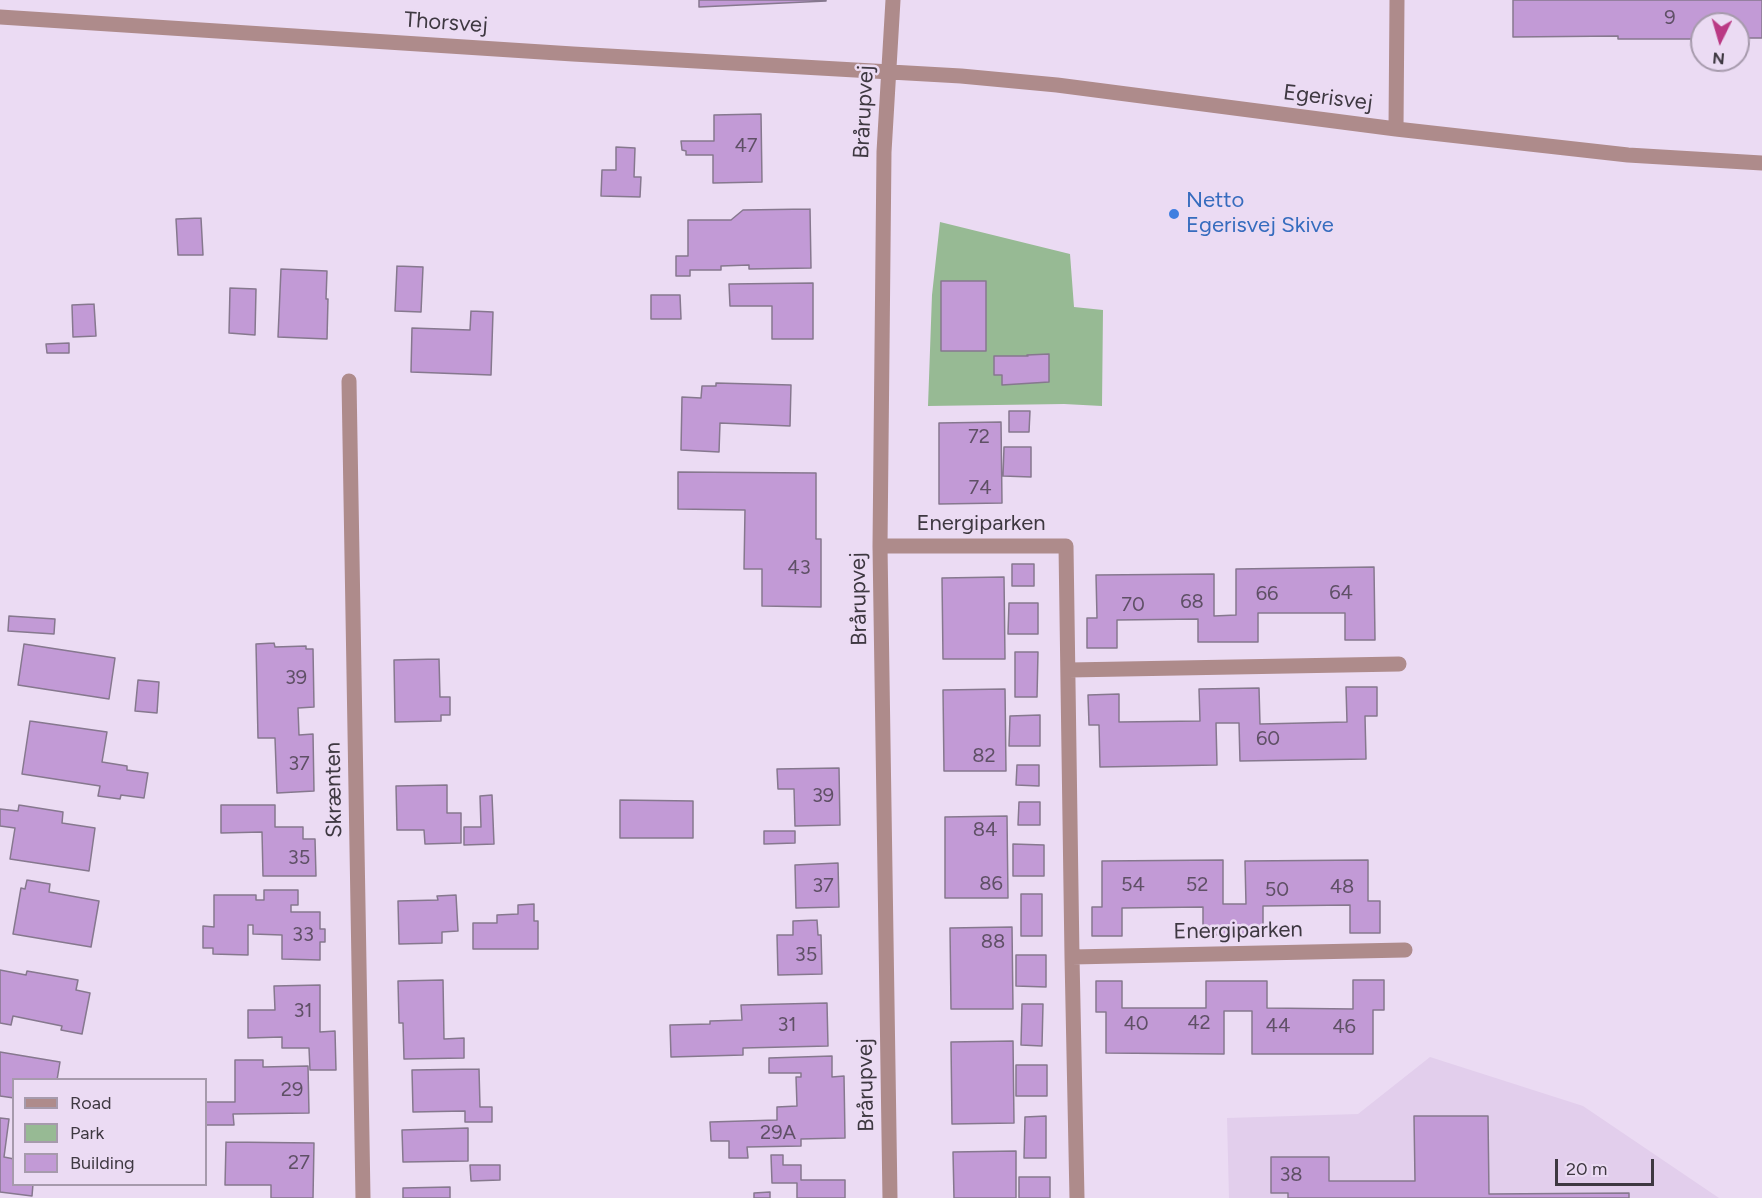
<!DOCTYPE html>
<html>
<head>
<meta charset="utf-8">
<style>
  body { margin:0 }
  #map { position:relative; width:1762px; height:1198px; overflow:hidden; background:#ebdbf3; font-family:Figtree,sans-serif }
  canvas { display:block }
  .legend { position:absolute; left:12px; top:1078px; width:195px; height:108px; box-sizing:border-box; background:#ebdbf3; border:2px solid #a69aac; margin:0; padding:8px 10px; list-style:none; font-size:18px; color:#3e3841 }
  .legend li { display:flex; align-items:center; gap:12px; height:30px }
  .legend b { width:30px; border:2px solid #a69aac }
  .north { position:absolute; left:1690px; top:12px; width:60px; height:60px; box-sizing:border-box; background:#ebdbf3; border:2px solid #a69aac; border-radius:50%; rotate:185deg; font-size:16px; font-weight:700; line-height:24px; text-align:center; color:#3e3841 }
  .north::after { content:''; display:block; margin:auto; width:21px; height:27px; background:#ba3984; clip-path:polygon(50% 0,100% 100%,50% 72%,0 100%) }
  .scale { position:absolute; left:1555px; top:1159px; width:99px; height:27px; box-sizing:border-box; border:3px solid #3e3841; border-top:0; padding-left:8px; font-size:18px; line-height:21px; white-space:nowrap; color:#3e3841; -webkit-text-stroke:4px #ebdbf3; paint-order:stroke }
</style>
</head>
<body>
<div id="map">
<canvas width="1762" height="1198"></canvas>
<ul class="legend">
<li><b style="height:8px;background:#ae8b8b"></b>Road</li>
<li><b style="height:16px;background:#97ba94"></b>Park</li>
<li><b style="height:16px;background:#c29ad6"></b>Building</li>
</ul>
<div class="north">N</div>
<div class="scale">20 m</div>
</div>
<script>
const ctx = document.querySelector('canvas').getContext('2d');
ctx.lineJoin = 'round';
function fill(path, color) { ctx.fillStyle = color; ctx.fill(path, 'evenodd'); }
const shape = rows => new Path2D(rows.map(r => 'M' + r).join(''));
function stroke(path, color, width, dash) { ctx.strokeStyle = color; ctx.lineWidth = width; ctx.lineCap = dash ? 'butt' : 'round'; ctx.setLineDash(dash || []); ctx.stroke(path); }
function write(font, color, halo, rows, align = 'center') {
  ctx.font = font + ' Figtree,sans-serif'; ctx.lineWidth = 5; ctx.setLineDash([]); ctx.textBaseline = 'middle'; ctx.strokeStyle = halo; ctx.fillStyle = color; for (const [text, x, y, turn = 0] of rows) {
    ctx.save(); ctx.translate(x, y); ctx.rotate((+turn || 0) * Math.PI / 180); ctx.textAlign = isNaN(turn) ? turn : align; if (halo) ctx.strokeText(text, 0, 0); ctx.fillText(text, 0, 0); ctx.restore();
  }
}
const built = shape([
  [1430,1057,1583,1106,1719,1198,1229,1198,1227,1118,1358,1114]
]);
const green = shape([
  [940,222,1070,254,1074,307,1103,310,1102,406,1064,404,928,406,932,295]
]);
const building = shape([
  [699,0,826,0,826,1,699,7,699,0],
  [1513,0,1762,0,1762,38,1738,38,1738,24,1702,24,1702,39,1618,39,1618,36,1513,37,1513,0],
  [761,114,762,182,713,183,713,155,686,155,686,151,682,150,681,141,714,141,714,115,761,114],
  [616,147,635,148,634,177,641,177,640,197,601,196,602,170,616,170,616,147],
  [810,209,811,268,749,269,749,265,721,266,721,270,690,270,690,276,676,276,676,256,688,256,688,220,731,220,743,210,810,209],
  [201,218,203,255,178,255,176,219,201,218],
  [397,266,423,267,421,312,395,311,397,266],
  [281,269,327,271,326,299,328,299,327,339,278,337,281,269],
  [941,281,986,281,986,351,941,351,941,281],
  [813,283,813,339,772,339,772,306,730,306,729,284,813,283],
  [230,288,256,289,255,335,229,333,230,288],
  [651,295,680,295,681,319,651,319,651,295],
  [94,304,96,336,73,337,72,305,94,304],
  [471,311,493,312,491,375,411,372,412,328,470,330,471,311],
  [69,343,69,353,47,353,46,344,69,343],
  [1049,354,1049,382,1002,385,1002,375,994,375,994,356,1028,356,1027,355,1049,354],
  [716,383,791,385,790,426,720,423,719,452,681,450,682,397,701,398,702,386,716,386,716,383],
  [1009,411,1030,411,1029,432,1009,432,1009,411],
  [1001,422,1002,503,939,504,939,423,1001,422],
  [1004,447,1031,447,1031,477,1003,476,1004,447],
  [678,472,816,473,816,539,821,539,821,607,762,606,762,569,744,569,745,510,678,509,678,472],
  [1012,564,1034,564,1034,586,1012,586,1012,564],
  [1374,567,1375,640,1345,640,1345,613,1258,613,1258,642,1198,642,1198,619,1117,620,1117,648,1087,648,1087,618,1097,618,1096,575,1214,574,1214,616,1236,615,1236,569,1374,567],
  [1004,577,1005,659,943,659,942,578,1004,577],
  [1009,603,1038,603,1038,634,1008,634,1009,603],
  [9,616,55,619,54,634,8,631,9,616],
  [274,643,275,647,306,646,306,649,313,649,314,707,298,708,299,735,313,734,314,791,277,793,275,738,258,738,256,644,274,643],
  [24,644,115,658,109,699,18,685,24,644],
  [1015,652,1038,652,1037,697,1015,697,1015,652],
  [439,659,440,697,450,697,450,715,441,715,441,721,395,722,394,660,439,659],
  [138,680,159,682,157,713,135,711,138,680],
  [1346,687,1377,687,1377,716,1365,716,1366,759,1240,761,1239,723,1216,723,1217,765,1100,767,1099,725,1089,725,1088,695,1119,694,1119,722,1200,721,1199,689,1259,688,1260,724,1347,722,1346,687],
  [1005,689,1006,771,944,771,943,690,1005,689],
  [1040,715,1040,746,1009,746,1010,716,1040,715],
  [30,721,107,732,102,762,127,766,127,770,148,773,144,798,121,795,120,799,98,796,100,786,22,774,30,721],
  [1017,765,1039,765,1039,786,1016,785,1017,765],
  [839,768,840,825,795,826,794,789,778,789,777,769,839,768],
  [447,785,447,813,461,813,461,843,425,844,424,830,397,830,396,786,447,785],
  [492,795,494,844,464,845,464,827,481,827,480,796,492,795],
  [620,800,693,801,693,838,620,838,620,800],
  [1019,802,1040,802,1040,825,1018,825,1019,802],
  [19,805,63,812,62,823,95,828,89,871,10,859,15,828,0,826,0,809,18,811,19,805],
  [221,805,275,805,275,827,303,827,303,839,315,839,316,876,263,876,262,832,221,833,221,805],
  [1007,816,1008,898,945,898,945,817,1007,816],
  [764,831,795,831,795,843,764,844,764,831],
  [1013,844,1044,845,1044,876,1013,876,1013,844],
  [1223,860,1223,904,1246,904,1245,861,1368,860,1368,901,1380,901,1380,933,1350,933,1350,905,1263,906,1263,934,1203,935,1203,907,1122,908,1122,936,1092,936,1092,907,1102,907,1102,861,1223,860],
  [838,863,839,907,796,908,795,865,838,863],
  [27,880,50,884,49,892,99,901,91,947,13,934,21,888,25,889,27,880],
  [264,890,298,890,298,905,291,905,291,912,320,912,320,929,325,929,325,942,320,942,320,960,282,959,282,935,253,934,253,925,248,925,248,955,213,954,213,948,203,948,203,926,214,927,214,895,256,895,256,900,264,900,264,890],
  [1021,894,1042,894,1042,936,1021,936,1021,894],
  [456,895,458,931,442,932,442,943,399,944,398,901,438,900,437,896,456,895],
  [534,904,534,921,538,921,538,949,473,949,473,923,497,923,497,915,518,914,518,905,534,904],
  [817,920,818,935,821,935,822,974,778,975,777,935,793,935,793,921,817,920],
  [1012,927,1013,1009,951,1009,950,928,1012,927],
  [1016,955,1046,955,1046,987,1016,986,1016,955],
  [0,970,26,975,27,971,78,980,76,990,90,993,82,1034,61,1030,62,1026,13,1016,11,1025,0,1023,0,970],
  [443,980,444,1039,464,1038,464,1058,404,1059,403,1023,399,1023,398,981,443,980],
  [1353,980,1384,980,1384,1010,1373,1010,1373,1054,1252,1054,1252,1011,1224,1011,1224,1054,1106,1053,1106,1012,1096,1012,1096,981,1122,981,1122,1008,1206,1008,1206,981,1267,981,1267,1008,1353,1009,1353,980],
  [320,985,320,1032,335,1031,336,1070,310,1070,309,1048,282,1048,282,1037,248,1038,248,1010,275,1010,274,986,320,985],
  [827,1003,828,1046,743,1048,743,1055,671,1057,670,1025,710,1024,710,1021,742,1020,741,1005,827,1003],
  [1022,1004,1043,1004,1042,1046,1021,1045,1022,1004],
  [1013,1041,1014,1123,952,1124,951,1042,1013,1041],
  [0,1052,60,1062,57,1080,14,1080,14,1098,0,1096,0,1052],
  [832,1056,832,1077,844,1076,845,1138,801,1139,801,1146,747,1147,748,1158,729,1158,729,1141,711,1141,710,1122,777,1120,777,1107,797,1106,796,1077,801,1077,801,1073,769,1073,769,1058,832,1056],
  [235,1060,263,1060,263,1067,308,1066,309,1113,233,1114,234,1125,206,1125,206,1102,235,1102,235,1060],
  [1016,1065,1047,1065,1047,1096,1016,1096,1016,1065],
  [479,1069,480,1107,492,1107,492,1122,465,1122,465,1111,413,1112,412,1070,479,1069],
  [1046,1116,1046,1158,1024,1158,1025,1117,1046,1116],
  [1414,1116,1488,1116,1489,1194,1629,1193,1629,1198,1288,1198,1288,1193,1271,1193,1271,1157,1329,1157,1329,1181,1415,1181,1414,1116],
  [0,1118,9,1119,4,1157,14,1159,14,1184,33,1184,32,1196,0,1192,0,1118],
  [468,1128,468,1161,403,1162,402,1130,468,1128],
  [226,1142,314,1143,313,1198,271,1198,271,1185,225,1185,226,1142],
  [1016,1151,1016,1198,954,1198,953,1152,1016,1151],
  [771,1155,783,1155,783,1165,801,1165,801,1180,845,1180,845,1198,797,1198,797,1183,772,1183,771,1155],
  [470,1165,500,1165,500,1180,471,1181,470,1165],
  [1019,1177,1050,1177,1050,1198,1019,1198,1019,1177],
  [450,1187,450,1198,403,1198,403,1188,450,1187],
  [770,1192,770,1198,754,1198,754,1193,770,1192]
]);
const minor = shape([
  [0,17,573,54,961,76,1057,85,1396,129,1628,155,1762,163],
  [1396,129,1397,0],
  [349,381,363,1198],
  [880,546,1066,546,1072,957,1077,1198],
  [1069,670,1399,664],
  [1072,957,1405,950],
  [890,1198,880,546,884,152,893,0]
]);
const markers = [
  [1174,214,6,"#3f7fe0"]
];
const numberNames = [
  ["9",1670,18],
  ["47",746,146],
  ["72",979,437],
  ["74",980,488],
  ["43",799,568],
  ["64",1341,593],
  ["66",1267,594],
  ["68",1192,602],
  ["70",1133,605],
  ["39",296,678],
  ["60",1268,739],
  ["82",984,756],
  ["37",299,764],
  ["39",823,796],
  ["84",985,830],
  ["35",299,858],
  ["86",991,884],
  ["54",1133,885],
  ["52",1197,885],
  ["37",823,886],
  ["48",1342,887],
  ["50",1277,890],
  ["33",303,935],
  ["88",993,942],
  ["35",806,955],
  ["31",303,1011],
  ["42",1199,1023],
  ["40",1136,1024],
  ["31",787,1025],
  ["44",1278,1026],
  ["46",1344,1027],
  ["29",292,1090],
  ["29A",778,1133],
  ["27",299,1163],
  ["38",1291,1175]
];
const streetNames = [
  ["Thorsvej",446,23,4],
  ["Egerisvej",1328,98,7],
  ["Brårupvej",864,112,-87],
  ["Energiparken",981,524],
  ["Brårupvej",859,599,-91],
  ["Skrænten",334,790,-91],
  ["Energiparken",1238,931,-1],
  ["Brårupvej",866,1085,-91]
];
const shopNames = [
  ["Netto",1186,201],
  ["Egerisvej Skive",1186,226]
];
fill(built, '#e2ceec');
fill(green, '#97ba94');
fill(building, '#c29ad6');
stroke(building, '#86788e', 1.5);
stroke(minor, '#ae8b8b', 15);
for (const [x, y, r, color] of markers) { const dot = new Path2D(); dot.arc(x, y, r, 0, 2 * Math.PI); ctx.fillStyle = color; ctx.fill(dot); stroke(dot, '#ebdbf3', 2); }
write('20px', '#5f5066', null, numberNames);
write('22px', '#3e3841', '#ebdbf3', streetNames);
write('22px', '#366cbe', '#ebdbf3', shopNames, 'left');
</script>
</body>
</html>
